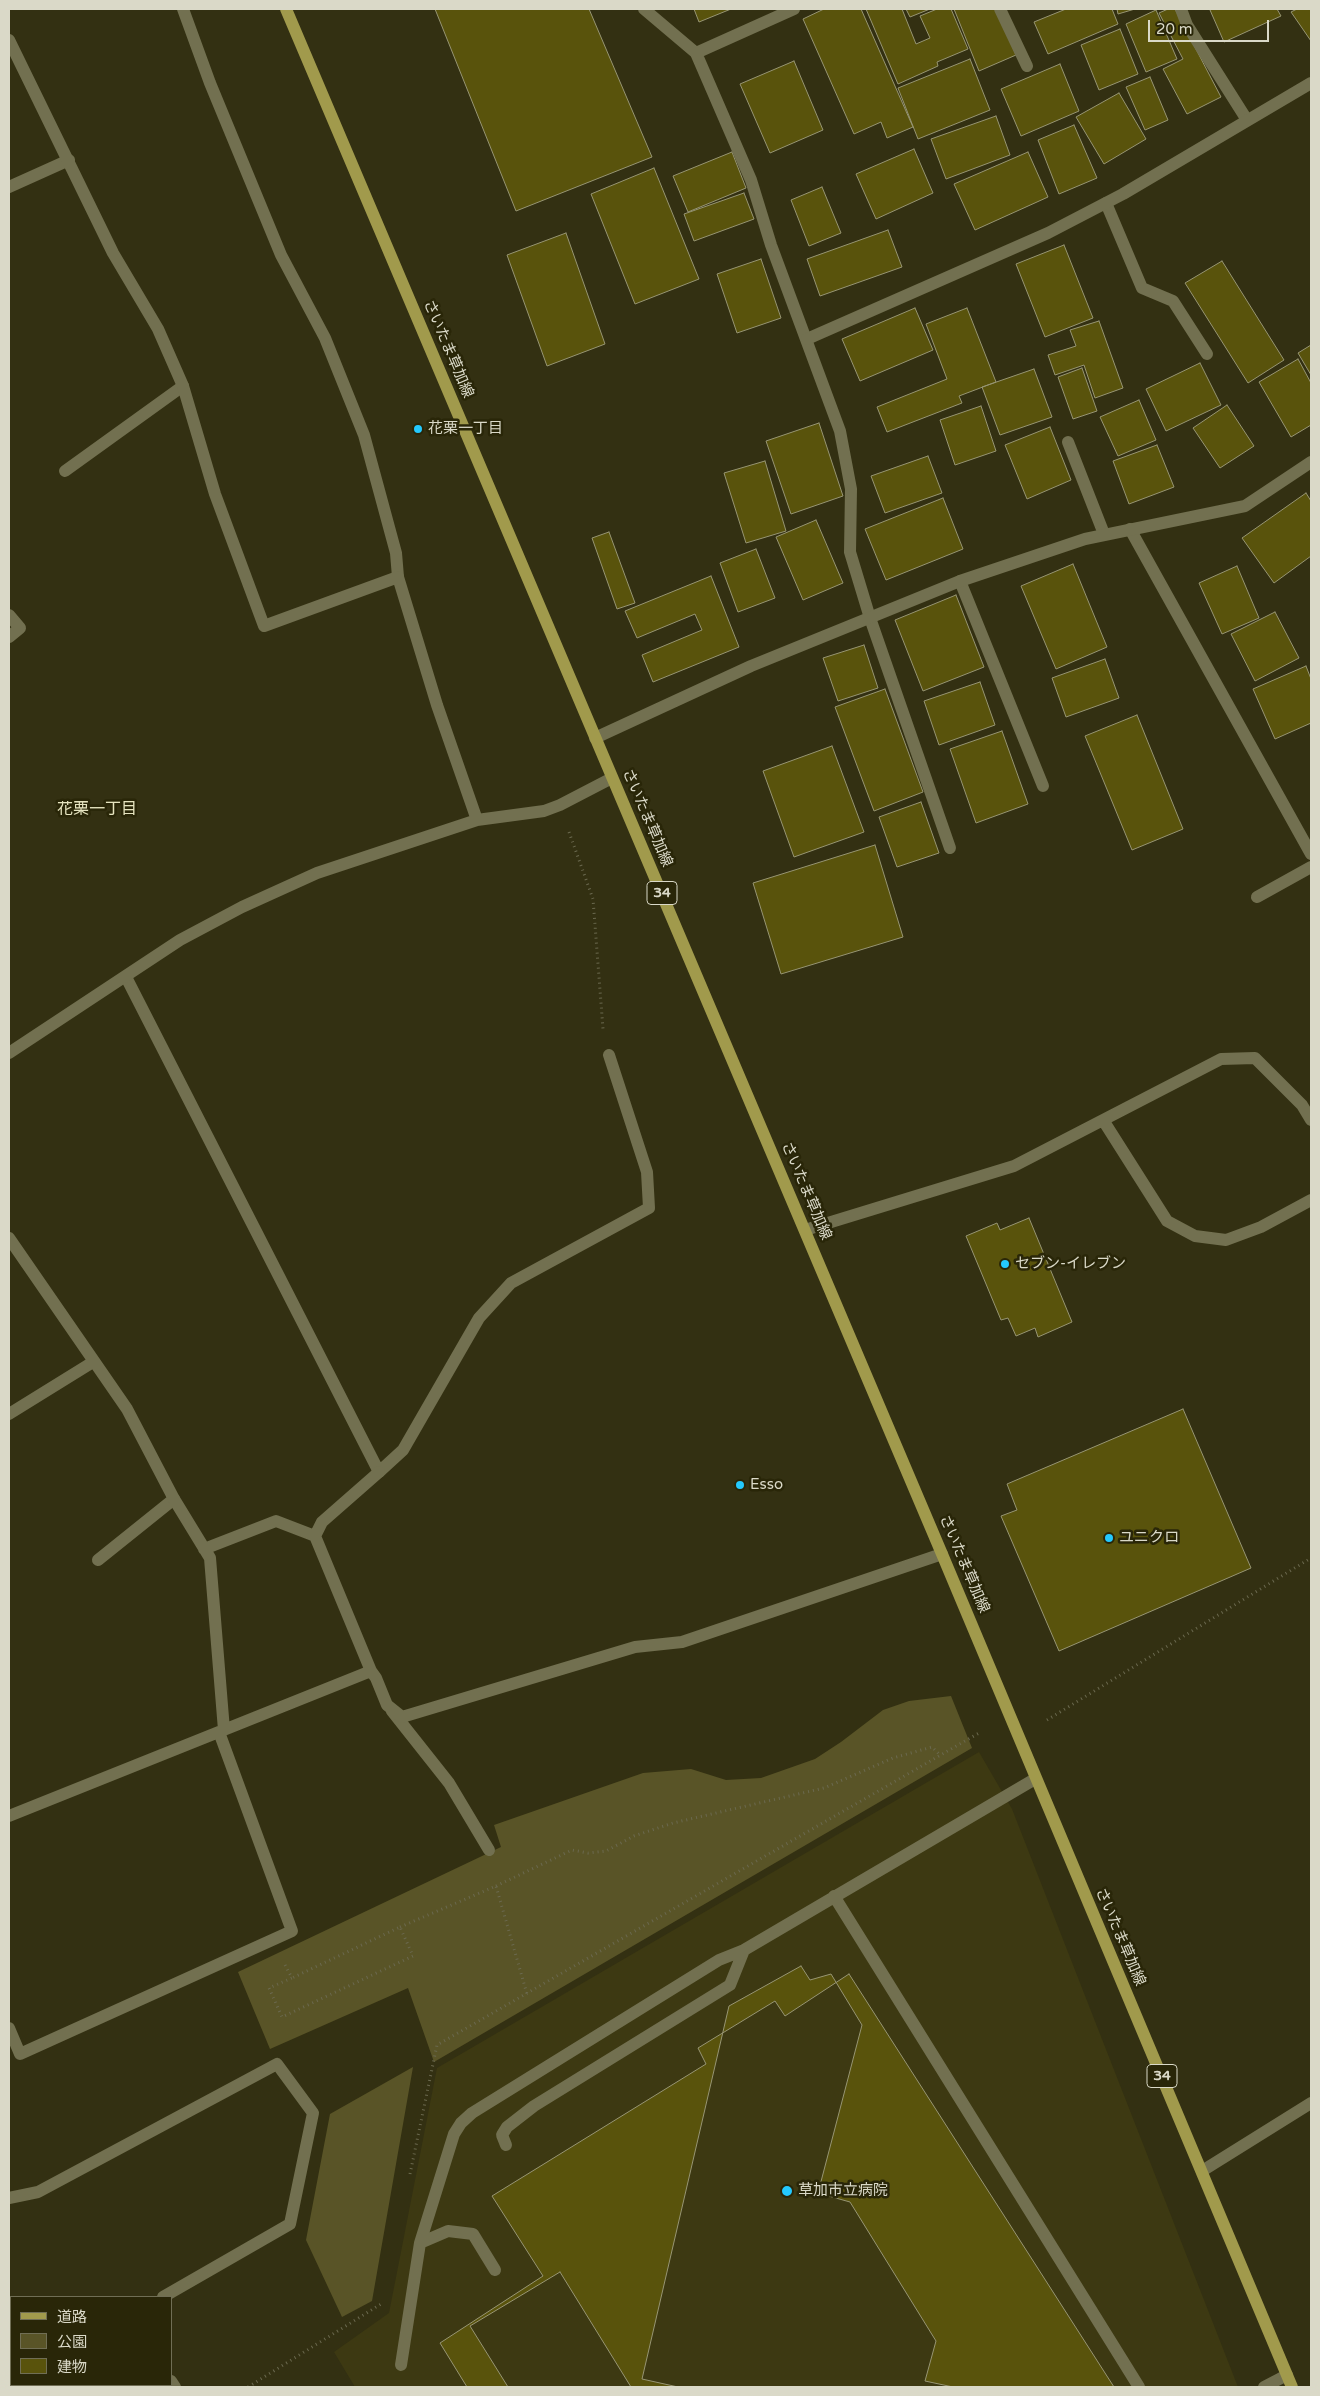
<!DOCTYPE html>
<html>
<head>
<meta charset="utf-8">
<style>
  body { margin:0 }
  #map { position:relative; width:1320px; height:2396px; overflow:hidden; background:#333012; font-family:"Varela Round","Noto Sans JP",sans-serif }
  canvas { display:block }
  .frame { position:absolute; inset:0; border:10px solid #dad9c8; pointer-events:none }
  .legend { position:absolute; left:10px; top:2296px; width:162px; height:90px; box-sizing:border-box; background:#292608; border:1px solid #706e55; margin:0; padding:6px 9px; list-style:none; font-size:15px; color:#dad9c8 }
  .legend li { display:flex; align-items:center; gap:10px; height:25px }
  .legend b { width:25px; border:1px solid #706e55 }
  .scale { position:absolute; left:1148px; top:20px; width:121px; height:22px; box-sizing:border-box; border:2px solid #dad9c8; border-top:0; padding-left:6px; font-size:15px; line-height:18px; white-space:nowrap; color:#dad9c8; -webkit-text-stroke:4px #292608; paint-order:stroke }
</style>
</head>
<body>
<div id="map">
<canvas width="1320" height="2396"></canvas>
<div class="frame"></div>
<ul class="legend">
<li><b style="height:6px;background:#a19a4c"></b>道路</li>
<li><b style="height:14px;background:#595427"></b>公園</li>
<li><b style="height:14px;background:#59530c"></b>建物</li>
</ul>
<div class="scale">20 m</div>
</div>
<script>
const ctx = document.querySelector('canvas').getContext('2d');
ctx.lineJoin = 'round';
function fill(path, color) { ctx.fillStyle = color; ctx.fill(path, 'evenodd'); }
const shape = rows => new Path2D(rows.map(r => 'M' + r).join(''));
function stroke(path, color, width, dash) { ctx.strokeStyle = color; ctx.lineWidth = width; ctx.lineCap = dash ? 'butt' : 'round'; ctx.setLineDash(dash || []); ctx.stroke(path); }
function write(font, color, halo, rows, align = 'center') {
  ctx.font = font + ' "Varela Round","Noto Sans JP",sans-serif'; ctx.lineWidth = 5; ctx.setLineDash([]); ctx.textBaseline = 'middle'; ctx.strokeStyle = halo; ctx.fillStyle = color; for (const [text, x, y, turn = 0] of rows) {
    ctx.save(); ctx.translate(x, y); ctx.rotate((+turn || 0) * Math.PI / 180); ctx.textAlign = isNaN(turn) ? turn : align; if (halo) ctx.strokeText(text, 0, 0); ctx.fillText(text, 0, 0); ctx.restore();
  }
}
const built = shape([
  [979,1752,1012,1809,1238,2387,355,2387,334,2352,389,2313,437,2068]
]);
const green = shape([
  [951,1696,972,1748,434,2062,408,1988,270,2049,238,1972,501,1847,494,1825,643,1773,691,1769,726,1780,761,1778,815,1759,841,1742,883,1710,909,1701],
  [413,2067,372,2301,342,2317,306,2240,330,2114]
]);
const building = shape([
  [435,9,589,9,652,157,516,211,435,9],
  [694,9,731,9,699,22,694,9],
  [824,9,861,9,913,127,887,138,881,122,854,134,803,19,824,9],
  [866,9,902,9,916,44,930,38,920,16,937,9,951,9,968,49,937,62,938,66,898,84,866,9],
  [906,9,930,9,910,17,906,9],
  [954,9,997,9,1016,55,979,71,954,9],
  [1066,9,1112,9,1118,24,1048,54,1034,22,1066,9],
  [1117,9,1135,9,1118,14,1117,9],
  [1168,9,1175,9,1221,97,1187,114,1163,69,1183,59,1159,13,1168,9],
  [1213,9,1277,9,1281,16,1224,42,1210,10,1213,9],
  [1297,9,1311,9,1311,41,1291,12,1297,9],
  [1156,10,1177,59,1146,72,1126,24,1156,10],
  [1120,29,1138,74,1099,90,1081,45,1120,29],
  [970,59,990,110,918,139,898,88,970,59],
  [794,61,823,130,770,153,740,84,794,61],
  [1060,64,1079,111,1021,136,1001,89,1060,64],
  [1150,77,1168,120,1145,130,1126,87,1150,77],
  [1119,93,1146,139,1104,164,1076,117,1119,93],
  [996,116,1010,155,946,179,931,139,996,116],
  [1074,125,1097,178,1059,194,1038,140,1074,125],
  [914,149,933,193,876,219,856,174,914,149],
  [732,152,746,188,688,212,673,176,732,152],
  [1028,152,1048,197,975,230,954,184,1028,152],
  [654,168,699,279,635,304,591,194,654,168],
  [822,187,841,233,809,246,791,200,822,187],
  [744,193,754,219,694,241,684,214,744,193],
  [888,230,902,267,820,296,807,259,888,230],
  [566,233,605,344,547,366,507,255,566,233],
  [1064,245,1093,318,1045,337,1016,264,1064,245],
  [761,259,781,318,737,333,717,274,761,259],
  [1222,261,1284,360,1248,383,1185,283,1222,261],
  [915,308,933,350,860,381,842,339,915,308],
  [967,308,996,382,959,396,962,403,887,432,877,407,947,379,926,324,967,308],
  [1099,321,1123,388,1095,398,1084,365,1055,375,1048,355,1076,346,1070,330,1099,321],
  [1311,345,1311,375,1298,353,1311,345],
  [1298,359,1311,383,1311,425,1291,437,1259,382,1298,359],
  [1200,363,1221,405,1166,431,1146,389,1200,363],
  [1082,368,1097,411,1073,419,1058,377,1082,368],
  [1034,369,1052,417,1000,435,982,387,1034,369],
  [1139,400,1156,440,1118,456,1100,417,1139,400],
  [1227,405,1254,446,1220,468,1193,428,1227,405],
  [981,406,996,451,955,465,940,420,981,406],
  [819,423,843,496,791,514,766,441,819,423],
  [1050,427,1071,480,1027,499,1005,445,1050,427],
  [1157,445,1174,487,1129,504,1113,461,1157,445],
  [928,456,942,493,885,513,871,476,928,456],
  [765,461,786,531,746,543,724,473,765,461],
  [1306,493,1311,501,1311,556,1274,583,1242,538,1306,493],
  [943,498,963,549,886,580,865,529,943,498],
  [816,520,843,583,803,600,776,537,816,520],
  [609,532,635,603,617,609,592,538,609,532],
  [756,549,775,598,738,612,720,563,756,549],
  [1073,564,1107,647,1056,669,1021,586,1073,564],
  [1237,566,1259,618,1222,634,1199,583,1237,566],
  [711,576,739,647,653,682,642,655,702,630,695,614,637,638,625,611,711,576],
  [956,595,984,667,923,691,895,620,956,595],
  [1275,612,1299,658,1255,681,1231,634,1275,612],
  [864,645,878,688,838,701,823,658,864,645],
  [1105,659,1119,698,1066,717,1052,678,1105,659],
  [1306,666,1311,679,1311,723,1275,739,1253,689,1306,666],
  [980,682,995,725,939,745,924,701,980,682],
  [885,689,923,792,874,811,835,707,885,689],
  [1137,715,1183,829,1132,850,1085,736,1137,715],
  [1002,731,1028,804,976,823,950,749,1002,731],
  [832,746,864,832,794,857,763,771,832,746],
  [921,802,939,853,897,867,879,817,921,802],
  [875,845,903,937,781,974,753,883,875,845],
  [1029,1218,1072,1322,1038,1337,1035,1328,1016,1336,1008,1318,1001,1320,966,1236,997,1223,1000,1230,1029,1218],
  [1183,1409,1251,1568,1059,1651,1001,1516,1017,1510,1007,1484,1183,1409],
  [801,1966,810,1980,831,1974,862,2025,818,2193,850,2202,936,2341,925,2381,953,2387,678,2387,642,2379,729,2006,801,1966],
  [849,1974,1114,2387,467,2387,440,2343,543,2276,492,2196,706,2064,698,2048,775,2001,785,2016,849,1974],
  [560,2272,631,2387,508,2387,470,2326,560,2272]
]);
const path = shape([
  [569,832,593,899,603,1029],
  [1047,1720,1311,1558],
  [496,1886,572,1850,588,1853,606,1851,634,1836,673,1823,824,1788,893,1758,932,1747,940,1755],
  [400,1927,496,1886,527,1994],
  [285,1965,292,1978,269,1988,282,2017,413,1956,400,1927,292,1978],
  [410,2174,437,2045,979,1733],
  [248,2387,381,2304]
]);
const service = shape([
  [183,9,210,83,281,255,325,338,364,435,396,553,398,577],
  [644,9,696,53,751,180,771,245,840,431,851,489,850,552,870,618,950,848],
  [1000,9,1027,66],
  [1181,9,1187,25,1247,120],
  [696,53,794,9],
  [9,187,69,160],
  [1106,203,1142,288,1173,301,1207,354],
  [1068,442,1104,534],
  [65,471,183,386],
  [1130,529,1311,854],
  [960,581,1043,786],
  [9,615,20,628,9,637],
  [1257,897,1311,867],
  [126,977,379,1472,403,1450,479,1318,511,1283,649,1208,647,1172,609,1055],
  [9,1414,93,1362],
  [98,1560,174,1499],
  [392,1711,449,1783,489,1850],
  [834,1896,1139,2387],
  [506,2145,502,2135,507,2127,534,2106,730,1985,744,1950],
  [9,2198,38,2192,277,2064,313,2113,290,2224,163,2297],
  [420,2243,448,2231,473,2234,495,2270],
  [9,2336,11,2335],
  [401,2365,420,2243,454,2134,461,2123,472,2113,719,1960,744,1950,1035,1779],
  [1264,2387,1287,2375]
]);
const minor = shape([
  [9,40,113,253,158,329,183,386,215,494,264,626,398,577,437,705,477,820],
  [807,339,1048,233,1123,194,1311,83],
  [595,738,751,666,960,581,1085,539,1245,506,1311,462],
  [9,1053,180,940,242,907,317,873,477,820,544,811,560,805,612,778],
  [1103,1120,1167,1221,1195,1236,1226,1240,1261,1227,1311,1200],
  [805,1230,1014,1166,1221,1059,1255,1058,1302,1105,1311,1120],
  [9,1238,127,1409,174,1499,210,1558,224,1730],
  [204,1549,276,1521,315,1536],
  [371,1671,376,1678,387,1705,402,1717,635,1647,682,1642,942,1554],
  [9,1816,371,1671,315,1536,322,1522,379,1472],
  [9,2028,20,2054,292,1931,219,1732],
  [1202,2171,1311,2103],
  [171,2381,175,2387]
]);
const primary = shape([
  [286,9,942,1554,1292,2387]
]);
const markers = [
  [418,429,5,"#24c9fe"],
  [1005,1264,5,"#24c9fe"],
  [740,1485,5,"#24c9fe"],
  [1109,1538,5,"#24c9fe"],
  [787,2191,6,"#24c9fe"]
];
const shields = [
  [662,893,30],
  [1162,2076,30]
];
const shieldNames = [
  ["34",662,893],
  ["34",1162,2076]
];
const streetNames = [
  ["さいたま草加線",448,349,67],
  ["さいたま草加線",647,818,67],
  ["さいたま草加線",806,1191,67],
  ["さいたま草加線",964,1564,67],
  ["さいたま草加線",1120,1937,67]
];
const poiNames = [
  ["花栗一丁目",428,429],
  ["セブン-イレブン",1015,1264],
  ["Esso",750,1485],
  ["ユニクロ",1119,1538],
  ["草加市立病院",798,2191]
];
const neighbourhoodNames = [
  ["花栗一丁目",97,810]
];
fill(built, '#3d3912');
fill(green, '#595427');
fill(building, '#59530c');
stroke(building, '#979573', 1);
stroke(path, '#6b694f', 3, [1, 4]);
stroke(service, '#727050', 12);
stroke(minor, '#727050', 12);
stroke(primary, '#a19a4c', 12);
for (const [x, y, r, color] of markers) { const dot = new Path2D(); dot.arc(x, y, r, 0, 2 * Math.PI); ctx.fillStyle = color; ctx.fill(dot); stroke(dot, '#292608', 2); }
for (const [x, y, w] of shields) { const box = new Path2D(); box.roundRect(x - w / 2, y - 11.5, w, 23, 4); ctx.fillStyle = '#292608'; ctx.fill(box); stroke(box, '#dad9c8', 1); }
write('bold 14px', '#dad9c8', null, shieldNames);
write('15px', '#dad9c8', '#292608', streetNames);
write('15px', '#dad9c8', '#292608', poiNames, 'left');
write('16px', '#e6e4c0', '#292608', neighbourhoodNames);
</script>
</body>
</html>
